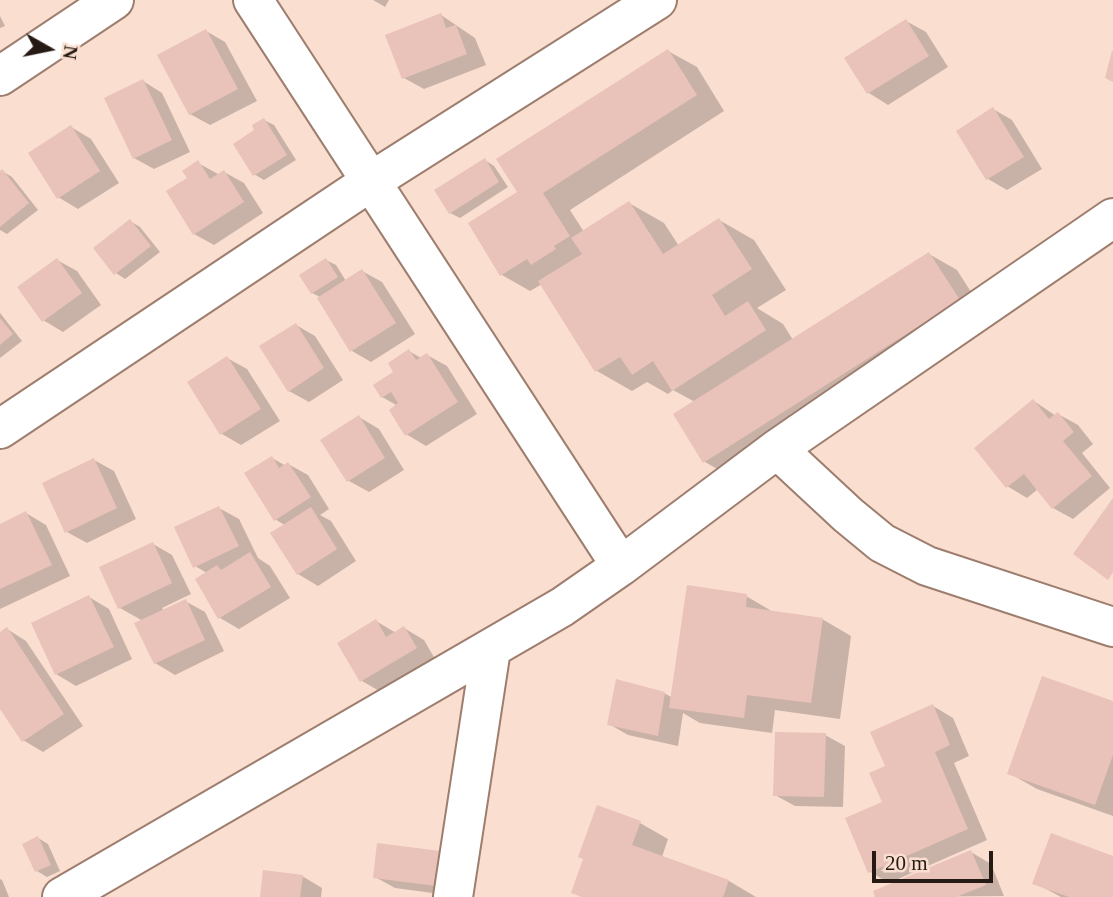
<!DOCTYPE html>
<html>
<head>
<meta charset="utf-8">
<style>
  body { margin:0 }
  #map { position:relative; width:1113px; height:897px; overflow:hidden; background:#faded0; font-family:Georgia,serif }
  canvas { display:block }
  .north { position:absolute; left:14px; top:14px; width:70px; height:70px; -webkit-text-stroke:5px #faded0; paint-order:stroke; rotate:99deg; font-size:19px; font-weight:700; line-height:28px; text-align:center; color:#261a14 }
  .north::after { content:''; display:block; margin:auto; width:24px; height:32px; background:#261a14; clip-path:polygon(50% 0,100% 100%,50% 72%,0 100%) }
  .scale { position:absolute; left:872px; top:851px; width:121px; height:32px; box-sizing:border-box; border:4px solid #261a14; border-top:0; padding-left:9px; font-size:21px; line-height:24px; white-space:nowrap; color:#261a14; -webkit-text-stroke:5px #faded0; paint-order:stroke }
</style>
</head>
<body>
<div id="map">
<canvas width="1113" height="897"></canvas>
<div class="north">N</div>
<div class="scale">20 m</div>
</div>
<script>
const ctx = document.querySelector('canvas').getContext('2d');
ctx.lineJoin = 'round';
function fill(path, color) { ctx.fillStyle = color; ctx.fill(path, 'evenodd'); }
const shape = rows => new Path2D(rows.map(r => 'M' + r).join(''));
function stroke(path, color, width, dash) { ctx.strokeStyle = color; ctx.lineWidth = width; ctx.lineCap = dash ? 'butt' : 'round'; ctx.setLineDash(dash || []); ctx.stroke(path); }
const shadow = shape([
  [373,0,389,0,385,7],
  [441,15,475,38,486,65,424,89,404,78],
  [0,16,5,26,0,28],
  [906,21,926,32,948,67,888,105,869,93,846,59],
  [206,31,225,42,257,101,210,125,190,114],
  [668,51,697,67,724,111,570,210,584,232,629,203,664,223,679,246,719,220,754,240,786,290,757,308,783,324,793,340,929,254,957,270,987,317,733,478,705,462,695,402,673,390,668,394,647,382,632,391,597,371,542,284,530,291,502,275,520,192],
  [143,81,162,93,190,152,154,169,134,158],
  [993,109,1012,120,1042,169,1007,190,988,179],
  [264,120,274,125,296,160,264,180,254,174,257,131],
  [71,127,91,139,119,183,78,209,58,197],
  [485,160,494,166,508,187,460,218,450,213],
  [198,163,218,174,224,172,244,183,263,213,214,245,194,234,189,178],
  [2,171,12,177,38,210,7,234,0,230,0,173],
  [130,221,140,227,160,252,125,279,116,273],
  [57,260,77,271,101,305,63,332,43,320],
  [326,260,336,265,346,281,362,271,382,282,415,334,371,362,352,351,320,297,312,293],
  [0,313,22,341,0,358],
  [296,325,315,336,343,380,309,402,289,391],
  [409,351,421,358,427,355,447,366,477,414,426,446,406,434,398,406,382,397],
  [227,358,247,369,280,421,241,445,222,434],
  [1034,401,1056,416,1058,414,1078,425,1093,444,1082,453,1110,488,1073,519,1053,508,1038,489,1027,498,1007,486],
  [359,417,379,429,404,470,369,492,349,481],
  [272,458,286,466,288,464,308,475,329,509,320,515,331,521,356,561,318,586,298,574,286,526,275,519],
  [94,460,114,471,136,519,87,543,67,532],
  [219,508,239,519,258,558,270,566,290,598,239,629,220,618,207,573,195,566],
  [26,513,46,525,70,576,0,609,0,526],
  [153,544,172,555,191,594,162,608,164,611,185,601,205,612,224,651,175,675,155,663,143,621,120,608],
  [746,596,775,613,822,619,851,636,840,719,775,710,772,733,700,723,683,713,678,746,628,735,609,724,664,693,673,698],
  [89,597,109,609,132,659,76,686,56,674],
  [376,621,396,633,404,628,424,640,435,659,381,692,362,681],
  [7,629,26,641,83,726,43,752,23,740,0,706,0,634],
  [1113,703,1113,816,1037,789,1009,773],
  [933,706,953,718,969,756,954,763,987,840,889,883,869,871,884,803,887,767],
  [825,735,845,746,843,807,795,806,775,795],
  [640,823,668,839,662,857,729,881,756,897,582,897,573,892],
  [38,838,48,844,60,871,47,877,37,871],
  [379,845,440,853,460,864,455,896,395,888,375,877],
  [971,852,991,864,1004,896,877,897],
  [1113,858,1113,897,1061,897,1035,883],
  [302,876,322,888,321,897,262,897],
  [0,879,2,880,9,897,0,897]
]);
const building = shape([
  [441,13,446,28,456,25,467,54,402,79,385,35],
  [906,19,929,56,867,94,844,58],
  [206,29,238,89,189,115,157,55],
  [668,49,697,95,543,193,570,236,554,246,556,249,531,265,527,259,500,276,468,223,517,192,496,159],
  [1112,51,1113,51,1113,82,1105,78],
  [143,79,172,140,133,159,104,98],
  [993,107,1024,157,986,180,956,131],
  [264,118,287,155,253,176,233,144,254,130,252,125],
  [71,125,100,171,57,199,28,153],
  [485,158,499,182,449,214,434,190],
  [198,160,210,179,224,170,244,202,193,235,166,191,187,178,182,171],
  [2,169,29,203,0,227,0,171],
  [629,201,663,254,719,218,752,269,712,295,725,316,748,301,766,330,672,391,653,361,632,375,620,357,595,372,538,281,582,254,571,238],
  [130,219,151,246,114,275,93,248],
  [929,252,960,300,703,463,673,414],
  [57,258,82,293,42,322,17,287],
  [326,258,338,277,311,294,299,275],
  [362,269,396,323,350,352,317,298],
  [0,318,13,334,0,345],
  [296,323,324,368,288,392,259,346],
  [409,349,416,360,427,353,458,402,405,436,389,410,398,403,391,392,381,398,373,385,393,372,388,363],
  [227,356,261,409,220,435,187,382],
  [1033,399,1049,419,1058,412,1074,432,1063,441,1092,476,1052,509,1024,474,1006,488,974,448],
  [359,415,385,458,347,482,320,440],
  [272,456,279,468,288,462,311,497,274,521,244,473],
  [94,458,117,508,65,533,42,483],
  [1113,498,1113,572,1108,580,1073,554],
  [219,506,239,546,193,568,174,527],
  [311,507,337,549,297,575,270,533],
  [26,511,52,565,0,589,0,524],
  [153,542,172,583,118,609,99,567],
  [250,552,271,587,218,619,195,579,217,565,221,570],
  [687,585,747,594,746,607,823,618,811,703,747,695,744,718,669,708],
  [89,595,114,647,55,675,31,623],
  [186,599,205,640,154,664,134,623],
  [376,619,386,637,404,626,417,648,360,682,337,643],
  [7,627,64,714,22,742,0,709,0,632],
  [1042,676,1113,701,1113,755,1095,805,1007,774],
  [616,679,665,692,658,736,607,725],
  [933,704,950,745,935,752,968,829,868,873,845,818,882,802,869,773,885,766,870,732],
  [775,732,826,733,824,797,773,796],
  [597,805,641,821,632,845,729,880,723,897,582,897,571,893,583,859,578,857],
  [1051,833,1113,856,1113,897,1069,897,1032,884],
  [38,836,51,865,35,872,22,844],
  [377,843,440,851,436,886,373,878],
  [971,850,986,885,956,897,875,897,873,891],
  [263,870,303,875,300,897,260,897]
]);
const street = shape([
  [253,0,621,566],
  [0,76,114,0],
  [0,429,370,182,657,0],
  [777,449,848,515,882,543,927,566,1113,627],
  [62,897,562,607,621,566,777,449,1113,218],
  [453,897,491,649]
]);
fill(shadow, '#0003');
fill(building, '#e9c2b9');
stroke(street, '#9d7d6e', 42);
stroke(street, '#fff', 38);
</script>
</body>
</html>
